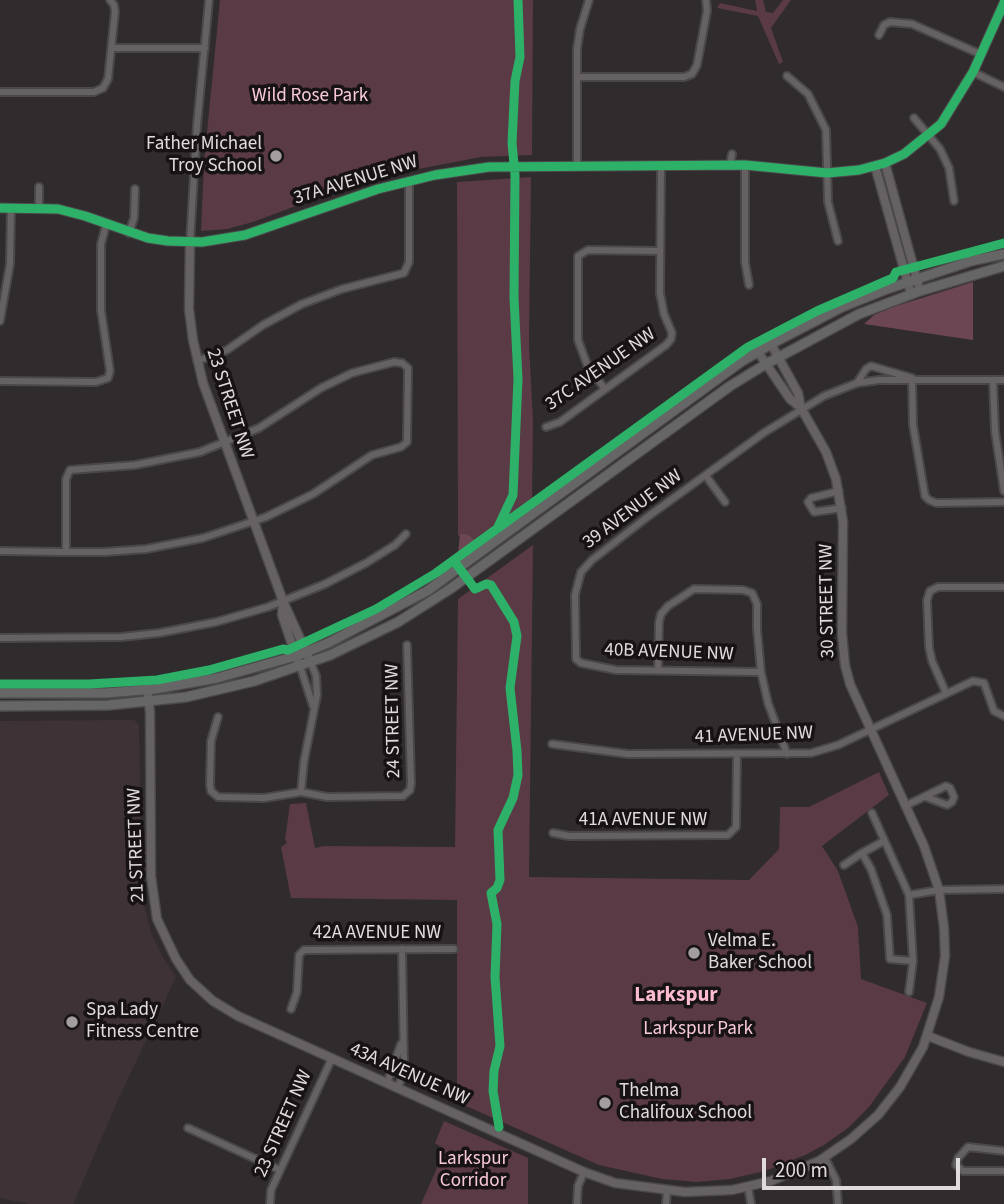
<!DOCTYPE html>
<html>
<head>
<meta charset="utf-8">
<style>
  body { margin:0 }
  #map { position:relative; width:1004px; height:1204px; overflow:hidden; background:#302b2d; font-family:"Source Sans 3",sans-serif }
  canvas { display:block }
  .scale { position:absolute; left:762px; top:1158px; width:198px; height:32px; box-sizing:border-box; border:4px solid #e0dbdd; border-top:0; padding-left:9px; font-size:21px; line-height:24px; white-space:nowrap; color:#e0dbdd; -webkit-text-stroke:5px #171314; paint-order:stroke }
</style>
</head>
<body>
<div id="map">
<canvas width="1004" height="1204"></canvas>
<div class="scale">200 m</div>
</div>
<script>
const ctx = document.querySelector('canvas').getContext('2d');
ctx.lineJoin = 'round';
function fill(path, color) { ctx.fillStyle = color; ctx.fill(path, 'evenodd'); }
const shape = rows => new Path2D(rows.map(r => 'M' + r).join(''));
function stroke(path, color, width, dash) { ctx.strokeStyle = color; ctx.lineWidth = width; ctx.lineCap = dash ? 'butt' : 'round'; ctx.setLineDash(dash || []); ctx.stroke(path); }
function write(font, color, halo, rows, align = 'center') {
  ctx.font = font + ' "Source Sans 3",sans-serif'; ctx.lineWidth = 7; ctx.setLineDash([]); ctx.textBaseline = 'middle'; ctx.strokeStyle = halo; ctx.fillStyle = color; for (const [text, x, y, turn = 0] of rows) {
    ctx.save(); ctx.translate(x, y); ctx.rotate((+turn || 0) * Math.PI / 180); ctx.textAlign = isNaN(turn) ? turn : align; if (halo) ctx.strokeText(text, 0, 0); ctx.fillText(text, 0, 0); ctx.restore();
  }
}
const built = shape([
  [134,720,139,725,142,898,152,935,163,957,176,977,118,1100,73,1204,29,1204,0,1198,0,721]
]);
const green = shape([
  [220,0,533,0,532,155,481,157,387,175,333,192,253,222,227,229,201,231,204,163],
  [755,0,763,0,766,12,773,13,783,0,791,0,771,28,783,62,779,64,758,16,717,8,720,3,757,11],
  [531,177,529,344,533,421,532,501,473,543,474,539,467,534,458,536,457,182],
  [533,545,529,877,749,880,779,849,780,807,809,807,879,772,889,795,822,846,838,871,858,927,861,979,927,1003,905,1057,869,1107,848,1128,824,1145,805,1155,765,1171,730,1179,697,1182,662,1179,599,1165,457,1102,457,900,291,898,281,847,287,843,285,839,290,804,306,803,315,848,324,846,455,847,458,599],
  [444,1121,528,1158,528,1204,421,1204,445,1150,435,1143]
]);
const forest = shape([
  [973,282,973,340,864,324,874,315,893,307],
  [460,534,467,534,474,539,473,543,458,554]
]);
const minor = shape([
  [879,35,884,25,890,22,912,24,980,54],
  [112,48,205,48],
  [973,72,1004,87],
  [787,76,808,94,826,130,828,202,838,241],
  [577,77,684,77,692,74,697,65,707,11,706,0],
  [0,92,94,92,103,88,108,79,115,12,114,5,110,0],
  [914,118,940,149,949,168,954,201],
  [730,165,732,154],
  [745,165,745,262,749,285],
  [577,166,577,49,580,29,589,0],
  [39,208,39,187],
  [129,233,134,218,135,189],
  [190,242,197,125,209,0],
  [0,321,10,264,11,208],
  [197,361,227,350,263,325,302,304,342,289,404,273,409,262,409,181],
  [993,380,995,431,1004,491],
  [0,381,96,382,108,378,110,371,101,310,101,244,106,225],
  [857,383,866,369,871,366,912,378,913,425,925,496,929,500,936,503,1004,502],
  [605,389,588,367,578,340,578,256,588,250,660,251],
  [546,427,560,422,666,345,671,339,672,333,664,314,660,293,661,166],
  [706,476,725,502],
  [839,491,811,498,808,502,814,512,842,508],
  [0,551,66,552,104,552,146,549,203,538,266,517,313,494,372,455,401,447,407,442,408,368,402,363,394,362,352,373,321,388,259,428,200,452,135,465,70,470,66,479,66,552],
  [0,638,121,637,159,633,216,622,268,607,325,584,366,563,395,545,406,534],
  [300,666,313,706],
  [658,670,659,622,661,614,668,606,694,589,743,590,752,593,757,604,757,629,761,672,768,703,787,754],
  [761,672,616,670,581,663,576,659,576,655,575,595,581,572,592,560,646,518,765,432,824,396,857,383,879,380,1004,380],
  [946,693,932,661,929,647,927,600,930,591,938,587,1004,587],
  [218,717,211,741,210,785,211,791,218,797,264,798,301,792,327,797,403,796,410,790,411,783,407,645],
  [552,744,628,754,811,753,838,745,973,681,984,683,994,711,1004,716],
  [301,792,304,761,317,695,316,676,311,663],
  [905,806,946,786,950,788,954,797,952,802,947,805,926,797],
  [872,813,909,895,913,961,890,959,887,915,871,869,862,853,884,841],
  [553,833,569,836,728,835,736,827,737,754],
  [844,865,862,853],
  [909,895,939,890,1004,889],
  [909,992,913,961],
  [291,1009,297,992,299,955,304,950,454,949],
  [387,1083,401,1044],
  [398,1088,404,1070,402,949],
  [188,1128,280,1170],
  [1004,1151,968,1147,958,1158,956,1165,963,1171,1004,1171],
  [825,1158,836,1180,838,1204],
  [748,1187,751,1204],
  [270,1204,271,1190,332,1058],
  [577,1204,578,1186,584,1172],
  [666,1204,667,1191]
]);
const tertiary = shape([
  [885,163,920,291],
  [875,166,911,294],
  [0,208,58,209,85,216,148,238,168,241,202,242,245,235,378,189,435,175,489,167,745,165,827,173,859,170,885,163,904,154,941,124,973,72,1004,3],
  [190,242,189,309,193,340,203,383,283,601,311,663],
  [758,352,790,399,801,408],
  [283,604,282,615,298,662],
  [147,689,150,712,151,876,157,919,176,959,190,980,213,1001,238,1016,584,1172,615,1183,685,1192,732,1190,771,1181,819,1161,851,1139,878,1115,900,1087,923,1047,939,997,945,956,944,928,939,890,924,846,850,684,845,665,842,633,843,522,836,479,826,452,801,408,798,393,771,344],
  [928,1036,969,1052,1004,1062]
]);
const secondary = shape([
  [0,693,106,693,155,689,217,678,296,656,328,643,427,591,742,361,771,344,842,307,887,289,971,261,1004,254],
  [0,706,109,705,186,697,254,681,330,655,398,622,450,589,730,386,766,364,859,314,920,291,1004,266]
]);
const cycleway = shape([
  [0,208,58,209,85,216,148,238,168,241,202,242,245,235,378,189,435,175,489,167,745,165,827,173,859,170,885,163,904,154,941,124,973,72,1004,3],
  [498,527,513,495,518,379,514,298,515,175,512,143,515,81,520,57,518,0],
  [454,561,475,589,486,584,491,585,514,622,517,636,510,688,517,751,518,775,513,798,498,830,500,880,497,888,491,893,497,924,495,977,500,1046,494,1071,493,1091,499,1127],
  [0,684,89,684,157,680,209,670,283,649,288,650,303,643,376,609,436,573,748,347,817,311,893,278,896,272,1004,243]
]);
const markers = [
  [276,156,7,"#a29d9f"],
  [694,953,7,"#a29d9f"],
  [72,1022,7,"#a29d9f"],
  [605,1103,7,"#a29d9f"]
];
const parkNames = [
  ["Wild Rose Park",310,97],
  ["Larkspur Park",698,1030],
  ["Larkspur",473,1160],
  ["Corridor",473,1182]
];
const poiNames = [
  ["Father Michael",262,145,"right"],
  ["Troy School",262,167,"right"],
  ["Velma E.",708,942],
  ["Baker School",708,964],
  ["Spa Lady",86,1011],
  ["Fitness Centre",86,1033],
  ["Thelma",619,1092],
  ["Chalifoux School",619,1114]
];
const streetNames = [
  ["37A AVENUE NW",356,181,-17],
  ["37C AVENUE NW",601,370,-35],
  ["23 STREET NW",229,404,72],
  ["39 AVENUE NW",633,510,-37],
  ["30 STREET NW",828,601,-91],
  ["40B AVENUE NW",669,653,2],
  ["24 STREET NW",394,721,-91],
  ["41 AVENUE NW",754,736,-2],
  ["41A AVENUE NW",643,821],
  ["21 STREET NW",137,845,-92],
  ["42A AVENUE NW",377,934],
  ["43A AVENUE NW",409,1075,24],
  ["23 STREET NW",284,1124,-66]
];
const neighbourhoodNames = [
  ["Larkspur",676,996]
];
fill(built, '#3f3236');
fill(green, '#5a3a44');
fill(forest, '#6d4653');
stroke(minor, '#4b4849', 10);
stroke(tertiary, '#4b4849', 11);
stroke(secondary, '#4b4849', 12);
stroke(minor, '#666264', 6);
stroke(tertiary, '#666264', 8);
stroke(secondary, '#676666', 9);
stroke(cycleway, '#2db169', 9);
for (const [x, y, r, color] of markers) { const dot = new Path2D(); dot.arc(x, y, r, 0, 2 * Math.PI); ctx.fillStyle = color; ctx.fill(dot); stroke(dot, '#171314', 2.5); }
write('19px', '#f8c9d7', '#171314', parkNames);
write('19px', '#e0dbdd', '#171314', poiNames, 'left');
write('19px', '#e0dbdd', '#171314', streetNames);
write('bold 21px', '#fdbbd0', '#171314', neighbourhoodNames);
</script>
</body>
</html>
